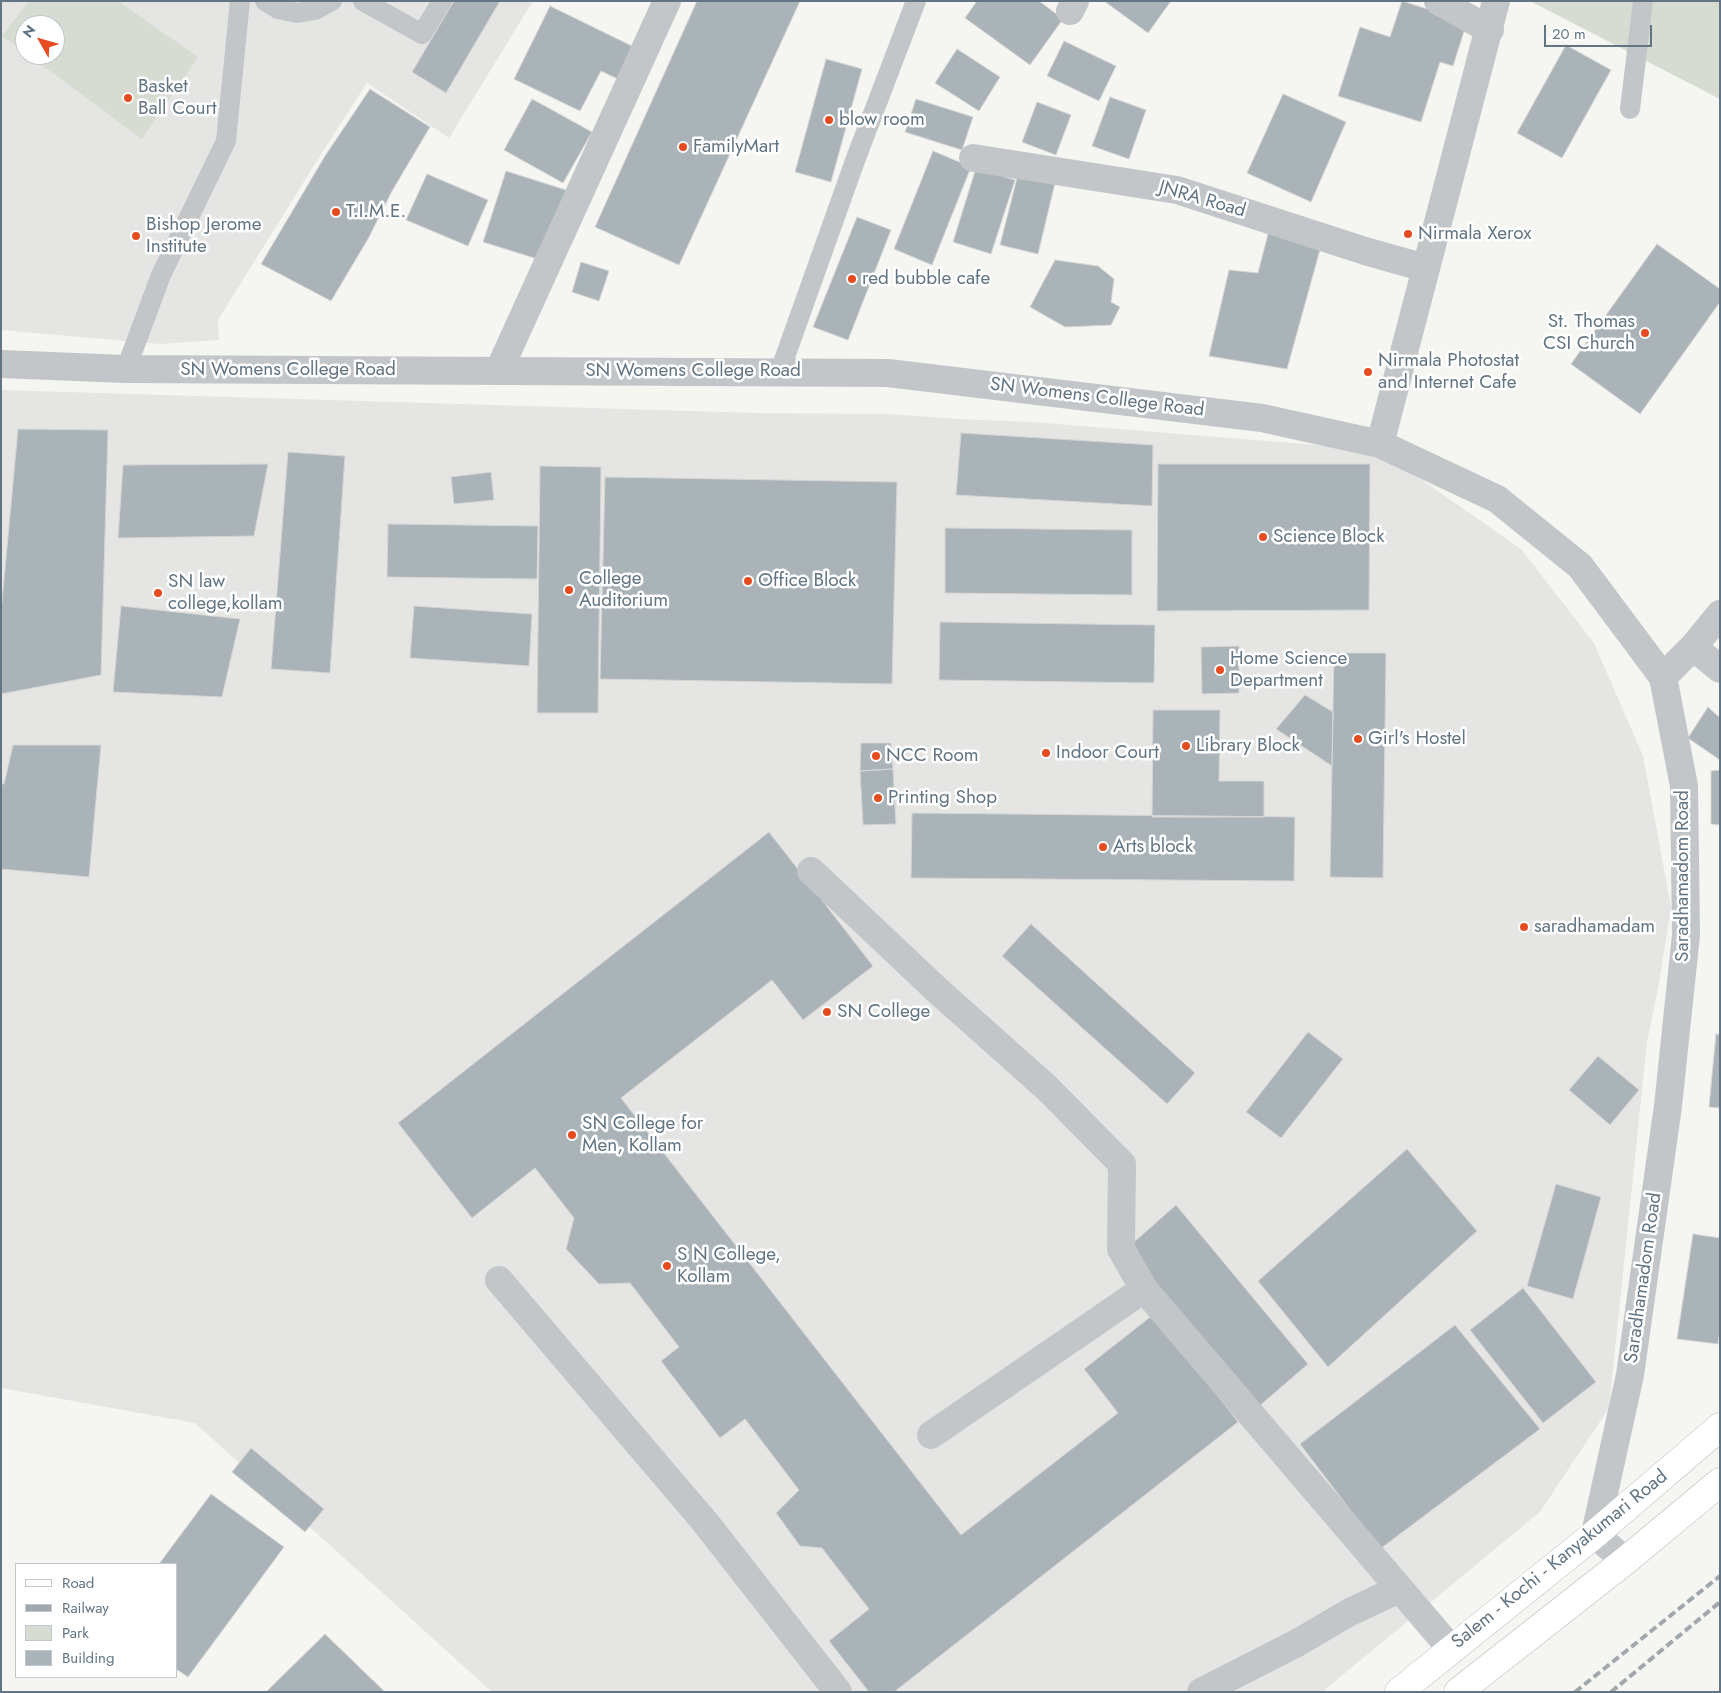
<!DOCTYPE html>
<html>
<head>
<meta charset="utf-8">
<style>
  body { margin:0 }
  #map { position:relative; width:1721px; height:1693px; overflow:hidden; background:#f5f5f1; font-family:Jost,sans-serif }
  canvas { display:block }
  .frame { position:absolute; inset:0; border:2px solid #637583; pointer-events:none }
  .legend { position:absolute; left:15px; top:1563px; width:162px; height:115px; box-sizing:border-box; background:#fff; border:1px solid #c1c8cd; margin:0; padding:6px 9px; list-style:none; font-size:15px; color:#637583 }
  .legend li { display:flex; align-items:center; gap:10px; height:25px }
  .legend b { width:25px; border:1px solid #c1c8cd }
  .north { position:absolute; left:15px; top:15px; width:50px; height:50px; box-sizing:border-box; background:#fff; border:1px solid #c1c8cd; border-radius:50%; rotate:308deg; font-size:14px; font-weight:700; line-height:20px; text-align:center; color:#637583 }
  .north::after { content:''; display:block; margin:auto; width:18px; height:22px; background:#e64c20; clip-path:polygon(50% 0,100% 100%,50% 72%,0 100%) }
  .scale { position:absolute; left:1544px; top:25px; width:108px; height:22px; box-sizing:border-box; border:2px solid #637583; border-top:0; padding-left:6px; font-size:15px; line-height:18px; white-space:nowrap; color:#637583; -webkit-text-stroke:4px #fff; paint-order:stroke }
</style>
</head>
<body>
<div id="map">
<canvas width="1721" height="1693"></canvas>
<div class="frame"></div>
<ul class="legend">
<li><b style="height:6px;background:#fff"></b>Road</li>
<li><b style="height:6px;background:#a0a7ad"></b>Railway</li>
<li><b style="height:14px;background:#d6dcd2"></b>Park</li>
<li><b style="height:14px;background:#aab3b8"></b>Building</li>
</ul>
<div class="north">N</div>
<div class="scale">20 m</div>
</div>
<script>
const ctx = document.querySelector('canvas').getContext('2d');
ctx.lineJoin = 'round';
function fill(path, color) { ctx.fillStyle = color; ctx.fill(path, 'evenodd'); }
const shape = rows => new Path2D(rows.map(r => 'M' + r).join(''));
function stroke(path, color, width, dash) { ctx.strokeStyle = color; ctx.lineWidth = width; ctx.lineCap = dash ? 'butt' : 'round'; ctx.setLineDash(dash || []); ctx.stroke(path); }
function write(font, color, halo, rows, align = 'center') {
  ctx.font = font + ' Jost,sans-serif'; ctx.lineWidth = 5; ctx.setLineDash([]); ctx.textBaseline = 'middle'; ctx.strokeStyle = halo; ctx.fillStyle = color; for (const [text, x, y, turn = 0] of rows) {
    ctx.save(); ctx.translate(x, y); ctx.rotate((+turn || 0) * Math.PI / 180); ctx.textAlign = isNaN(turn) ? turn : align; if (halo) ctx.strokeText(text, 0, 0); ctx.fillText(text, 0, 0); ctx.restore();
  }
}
const built = shape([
  [1,1,533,1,449,138,367,83,323,151,218,320,219,340,160,344,1,330],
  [25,25,55,25,55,55,25,55],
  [1,390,756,413,888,414,958,419,1032,422,1379,450,1521,549,1594,643,1643,756,1671,907,1659,983,1647,1042,1609,1408,1540,1512,1322,1692,492,1692,195,1423,1,1388]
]);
const green = shape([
  [29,1,118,1,198,57,142,139,28,55,55,55,55,25,25,25,25,52,2,36],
  [1530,1,1720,1,1720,99]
]);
const building = shape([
  [454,1,500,1,446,93,412,72,454,1],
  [697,1,800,1,679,265,595,227,697,1],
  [977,1,1039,1,1063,19,1030,65,965,18,977,1],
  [1104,1,1171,1,1148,33,1104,1],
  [1402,1,1467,22,1453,66,1440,62,1421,122,1338,96,1360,27,1390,37,1402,1],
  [550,6,636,48,620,80,601,71,580,111,514,79,550,6],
  [1064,41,1116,66,1099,101,1047,76,1064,41],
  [1566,45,1611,70,1562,158,1517,133,1566,45],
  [957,49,1000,77,979,111,935,83,957,49],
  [826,59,862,69,831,182,795,172,826,59],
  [370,89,430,127,392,191,368,239,331,301,261,264,325,156,370,89],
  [1283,94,1346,122,1311,202,1247,173,1283,94],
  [1110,97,1146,110,1129,159,1092,146,1110,97],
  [532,99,592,132,563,183,504,150,532,99],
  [916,99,973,117,962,150,905,132,916,99],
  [1037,102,1071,115,1056,155,1022,142,1037,102],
  [933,151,971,167,932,265,894,249,933,151],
  [976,168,1015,180,991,254,953,242,976,168],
  [506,171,569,191,547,262,483,242,506,171],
  [427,174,488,200,468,246,406,220,427,174],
  [1018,174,1055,183,1038,254,1000,245,1018,174],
  [857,217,891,230,848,340,813,327,857,217],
  [1269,230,1321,246,1287,369,1209,356,1229,270,1258,273,1269,230],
  [1657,244,1720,289,1720,302,1640,414,1571,364,1657,244],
  [1055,260,1098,266,1114,279,1111,302,1120,307,1111,325,1065,327,1030,307,1055,260],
  [581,262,609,271,599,301,572,292,581,262],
  [18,429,108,430,101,675,1,694,1,612,18,429],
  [961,433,1153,445,1152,506,956,495,961,433],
  [288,452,345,456,330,673,271,669,288,452],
  [268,464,254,536,118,538,123,465,268,464],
  [1158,464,1370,464,1369,610,1157,611,1158,464],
  [540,466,601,467,598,713,537,713,540,466],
  [491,472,494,500,454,504,451,477,491,472],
  [605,477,897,482,892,684,600,679,605,477],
  [388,524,538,526,537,579,387,577,388,524],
  [945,528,1132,530,1132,595,945,593,945,528],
  [121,606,240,619,222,697,113,692,121,606],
  [414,606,532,614,529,666,410,658,414,606],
  [940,622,1155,625,1154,683,939,680,940,622],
  [1239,646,1239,693,1202,694,1201,647,1239,646],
  [1334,653,1386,653,1383,878,1330,877,1334,653],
  [1305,695,1333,712,1332,766,1276,729,1305,695],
  [1708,707,1720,718,1720,760,1688,738,1708,707],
  [1153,710,1220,710,1219,781,1264,781,1264,817,1152,817,1153,710],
  [861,743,891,743,893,769,860,771,861,743],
  [13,745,101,745,89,877,1,869,1,784,4,784,13,745],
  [893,769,896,824,863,825,860,771,893,769],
  [1720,770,1720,825,1711,824,1711,771,1720,770],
  [912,813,1295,817,1294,881,911,878,912,813],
  [769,832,873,966,803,1020,772,980,621,1098,961,1535,1118,1413,1084,1369,1154,1314,1238,1422,894,1692,869,1692,829,1641,869,1609,822,1548,800,1546,776,1513,799,1490,745,1419,720,1438,661,1361,679,1347,630,1283,599,1284,566,1249,574,1218,535,1168,472,1218,398,1123,769,832],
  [1031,924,1195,1073,1167,1104,1002,956,1031,924],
  [1308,1032,1343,1059,1281,1138,1246,1112,1308,1032],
  [1716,1034,1720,1035,1720,1108,1709,1107,1716,1034],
  [1598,1056,1639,1090,1610,1125,1569,1090,1598,1056],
  [1407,1149,1477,1231,1328,1367,1258,1281,1407,1149],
  [1556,1184,1601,1197,1573,1299,1527,1286,1556,1184],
  [1176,1205,1308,1364,1257,1408,1124,1251,1176,1205],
  [1693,1234,1720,1238,1720,1329,1718,1344,1677,1339,1693,1234],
  [1523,1288,1596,1382,1543,1423,1470,1330,1523,1288],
  [1455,1325,1540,1429,1380,1549,1300,1444,1455,1325],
  [251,1448,324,1509,305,1532,232,1472,251,1448],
  [211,1494,284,1547,188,1677,176,1669,176,1564,159,1564,211,1494],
  [325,1634,385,1692,266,1692,325,1634]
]);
const service = shape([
  [265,1,278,9,297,13,315,10,332,1],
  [363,1,422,34,442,1],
  [1630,109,1643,1],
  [126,369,161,275,226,141,240,1],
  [780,371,856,158,916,1]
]);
const minor = shape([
  [1438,1,1490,30],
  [1070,11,1075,1],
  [973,158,1177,190,1365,251,1425,268],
  [499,370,667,1],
  [1380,444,1496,1],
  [1693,647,1720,669],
  [1663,677,1693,647,1720,614],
  [811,871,937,990,1047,1088,1122,1164,1121,1249,1144,1289,1452,1650],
  [499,1280,705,1522,838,1692],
  [931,1435,1144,1289],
  [1201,1692,1297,1643,1350,1612,1399,1589]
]);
const tertiary = shape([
  [1,364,126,369,888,373,1262,418,1380,444,1497,499,1580,566,1663,677,1684,786,1686,935,1668,1106,1630,1375,1595,1534,1625,1561]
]);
const primary = shape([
  [1399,1692,1595,1534,1720,1427],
  [1458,1692,1625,1561,1720,1482]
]);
const rail = shape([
  [1575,1692,1720,1576],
  [1611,1692,1720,1602]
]);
const markers = [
  [128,98,5,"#e64c20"],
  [829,120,5,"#e64c20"],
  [683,147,5,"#e64c20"],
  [336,212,5,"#e64c20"],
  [1408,234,5,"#e64c20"],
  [136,236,5,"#e64c20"],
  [852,279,5,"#e64c20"],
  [1645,333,5,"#e64c20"],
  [1368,372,5,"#e64c20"],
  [1263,537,5,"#e64c20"],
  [748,581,5,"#e64c20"],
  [569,590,5,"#e64c20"],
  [158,593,5,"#e64c20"],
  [1220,670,5,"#e64c20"],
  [1358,739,5,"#e64c20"],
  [1186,746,5,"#e64c20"],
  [1046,753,5,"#e64c20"],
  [876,756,5,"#e64c20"],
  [878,798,5,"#e64c20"],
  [1103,847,5,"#e64c20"],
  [1524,927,5,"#e64c20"],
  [827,1012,5,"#e64c20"],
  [572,1135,5,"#e64c20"],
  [667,1266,5,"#e64c20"]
];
const poiNames = [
  ["Basket",138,87],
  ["Ball Court",138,109],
  ["blow room",839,120],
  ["FamilyMart",693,147],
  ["T.I.M.E.",346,212],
  ["Bishop Jerome",146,225],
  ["Institute",146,247],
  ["Nirmala Xerox",1418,234],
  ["red bubble cafe",862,279],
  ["St. Thomas",1635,322,"right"],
  ["CSI Church",1635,344,"right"],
  ["Nirmala Photostat",1378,361],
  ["and Internet Cafe",1378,383],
  ["Science Block",1273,537],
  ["College",579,579],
  ["Auditorium",579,601],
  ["Office Block",758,581],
  ["SN law",168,582],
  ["college,kollam",168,604],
  ["Home Science",1230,659],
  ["Department",1230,681],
  ["Girl's Hostel",1368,739],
  ["Library Block",1196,746],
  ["Indoor Court",1056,753],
  ["NCC Room",886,756],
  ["Printing Shop",888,798],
  ["Arts block",1113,847],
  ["saradhamadam",1534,927],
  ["SN College",837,1012],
  ["SN College for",582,1124],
  ["Men, Kollam",582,1146],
  ["S N College,",677,1255],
  ["Kollam",677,1277]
];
const streetNames = [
  ["JNRA Road",1202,200,16],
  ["SN Womens College Road",288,370],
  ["SN Womens College Road",693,371],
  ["SN Womens College Road",1097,398,7],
  ["Saradhamadom Road",1683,876,-90],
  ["Saradhamadom Road",1644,1278,-82],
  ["Salem - Kochi - Kanyakumari Road",1560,1560,-39]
];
fill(built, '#e5e6e4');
fill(green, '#d6dcd2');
fill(building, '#aab3b8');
stroke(building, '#d6d6d4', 1);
stroke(primary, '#b5b9bd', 29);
stroke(service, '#c2c6c9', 20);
stroke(minor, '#c2c6c9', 28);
stroke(tertiary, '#c2c6c9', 28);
stroke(primary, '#fff', 28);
stroke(rail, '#a0a7ad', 4, [8, 4]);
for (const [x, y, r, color] of markers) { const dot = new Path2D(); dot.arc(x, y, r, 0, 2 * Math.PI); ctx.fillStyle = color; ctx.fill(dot); stroke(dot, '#fff', 2); }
write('19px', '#637583', '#fff', poiNames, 'left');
write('19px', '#637583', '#fff', streetNames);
</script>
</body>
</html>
